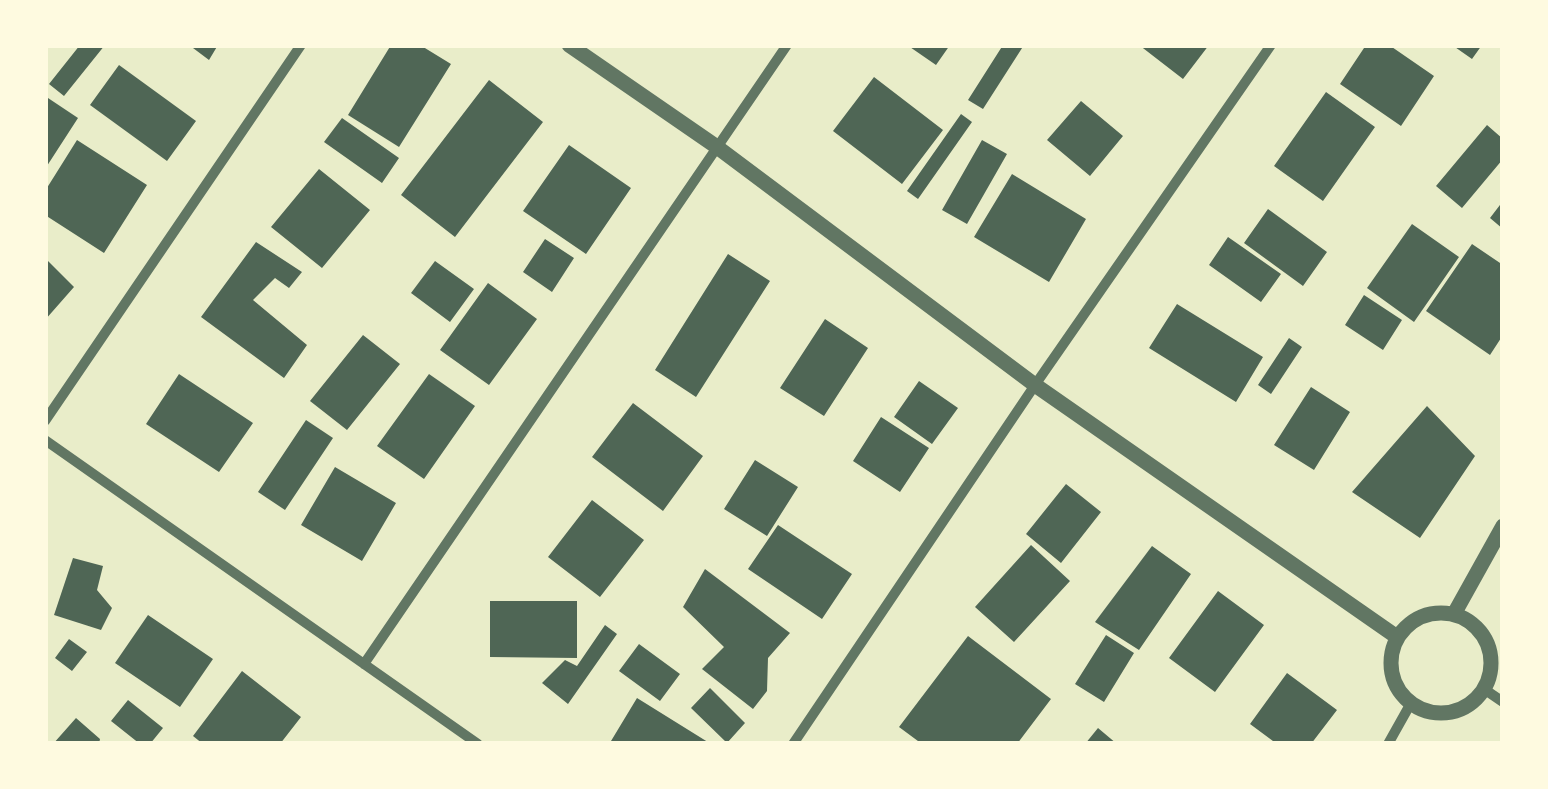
<!DOCTYPE html>
<html>
<head>
<meta charset="utf-8">
<style>
  body { margin:0 }
  #map { position:relative; width:1548px; height:789px; overflow:hidden; background:#e9edc9; font-family:"Roboto Condensed",sans-serif }
  canvas { display:block }
  .frame { position:absolute; inset:0; border:48px solid #fefae0; pointer-events:none }
</style>
</head>
<body>
<div id="map">
<canvas width="1548" height="789"></canvas>
<div class="frame"></div>
</div>
<script>
const ctx = document.querySelector('canvas').getContext('2d');
ctx.lineJoin = 'round';
function fill(path, color) { ctx.fillStyle = color; ctx.fill(path, 'evenodd'); }
const shape = rows => new Path2D(rows.map(r => 'M' + r).join(''));
function stroke(path, color, width, dash) { ctx.strokeStyle = color; ctx.lineWidth = width; ctx.lineCap = dash ? 'butt' : 'round'; ctx.setLineDash(dash || []); ctx.stroke(path); }
const building = shape([
  [80,45,105,45,64,96,49,84],
  [189,45,218,45,209,60],
  [391,45,420,45,451,64,399,147,348,115],
  [907,45,950,45,936,65],
  [1003,45,1024,45,983,109,968,100],
  [1139,45,1209,45,1183,79],
  [1366,45,1389,45,1434,76,1401,126,1340,84],
  [1452,45,1482,45,1472,59],
  [119,65,196,121,167,161,90,105],
  [874,77,943,130,902,184,833,131],
  [489,80,543,122,455,237,401,195],
  [1326,92,1375,127,1323,201,1274,166],
  [45,96,78,118,45,169],
  [1081,101,1123,136,1090,176,1047,140],
  [961,114,972,122,918,199,907,191],
  [342,118,399,158,382,183,324,142],
  [1487,125,1503,139,1503,159,1462,208,1436,186],
  [77,140,147,185,104,253,45,215,45,191],
  [982,140,1007,154,967,224,942,210],
  [569,145,631,188,586,254,523,211],
  [319,169,370,210,322,268,271,227],
  [1012,174,1086,219,1049,282,974,237],
  [1503,201,1503,229,1490,218],
  [1268,209,1327,252,1303,286,1244,243],
  [1412,224,1459,257,1414,322,1367,288],
  [1228,237,1281,274,1261,302,1209,265],
  [545,239,574,258,552,292,523,272],
  [256,242,302,272,289,288,275,278,253,300,307,345,284,378,201,317],
  [1472,244,1503,265,1503,335,1490,355,1426,311],
  [728,254,770,281,696,397,655,370],
  [45,258,74,287,45,320],
  [435,261,474,289,450,322,411,293],
  [488,283,537,319,489,385,440,350],
  [1364,295,1402,320,1383,350,1345,325],
  [1177,304,1263,357,1236,402,1149,348],
  [825,319,868,348,824,416,780,388],
  [363,335,400,364,347,430,310,401],
  [1289,338,1302,347,1271,394,1258,385],
  [179,374,253,423,219,472,146,424],
  [429,374,475,406,424,479,377,446],
  [919,381,958,408,932,444,894,417],
  [1311,387,1350,412,1314,470,1274,445],
  [633,403,703,456,663,511,592,457],
  [1427,406,1475,456,1420,538,1352,492],
  [881,417,929,448,900,492,853,461],
  [306,420,333,438,285,510,258,492],
  [755,460,798,487,767,536,724,509],
  [335,467,396,503,362,561,301,525],
  [1066,484,1101,512,1061,563,1026,534],
  [592,500,644,540,600,597,548,557],
  [778,525,852,574,822,619,748,569],
  [1031,545,1070,581,1014,642,975,607],
  [1152,546,1191,574,1139,650,1095,622],
  [73,558,103,566,97,590,112,608,101,630,54,615],
  [705,569,790,633,768,658,767,691,753,709,702,669,724,647,683,607],
  [1218,591,1264,625,1215,692,1169,658],
  [490,601,577,601,577,658,490,657],
  [148,615,213,659,180,707,115,663],
  [605,625,617,634,568,704,542,683,565,660,577,666],
  [1106,635,1134,653,1104,702,1075,684],
  [968,636,1051,699,1017,744,922,744,899,727],
  [69,639,87,652,72,671,55,658],
  [639,644,680,674,660,701,619,671],
  [242,671,301,717,280,744,203,744,193,736],
  [1287,673,1337,710,1311,744,1277,744,1250,724],
  [710,688,745,723,727,743,691,708],
  [637,698,711,744,616,744,611,741],
  [128,700,163,728,150,744,140,744,111,721],
  [76,718,100,739,99,744,53,744],
  [1098,728,1117,744,1085,744]
]);
const minor = shape([
  [45,421,301,45],
  [45,440,478,744],
  [364,664,787,45],
  [1484,689,1503,702],
  [793,744,1035,385,1271,45],
  [1388,744,1411,703]
]);
const tertiary = shape([
  [569,45,717,147,1035,385,1397,637],
  '1391 663a50 50 0 1 1 100 0a50 50 0 1 1-100 0Z',
  [1454,614,1503,526]
]);
fill(building, '#4f6655');
stroke(minor, '#617663', 10);
stroke(tertiary, '#617663', 15);
</script>
</body>
</html>
